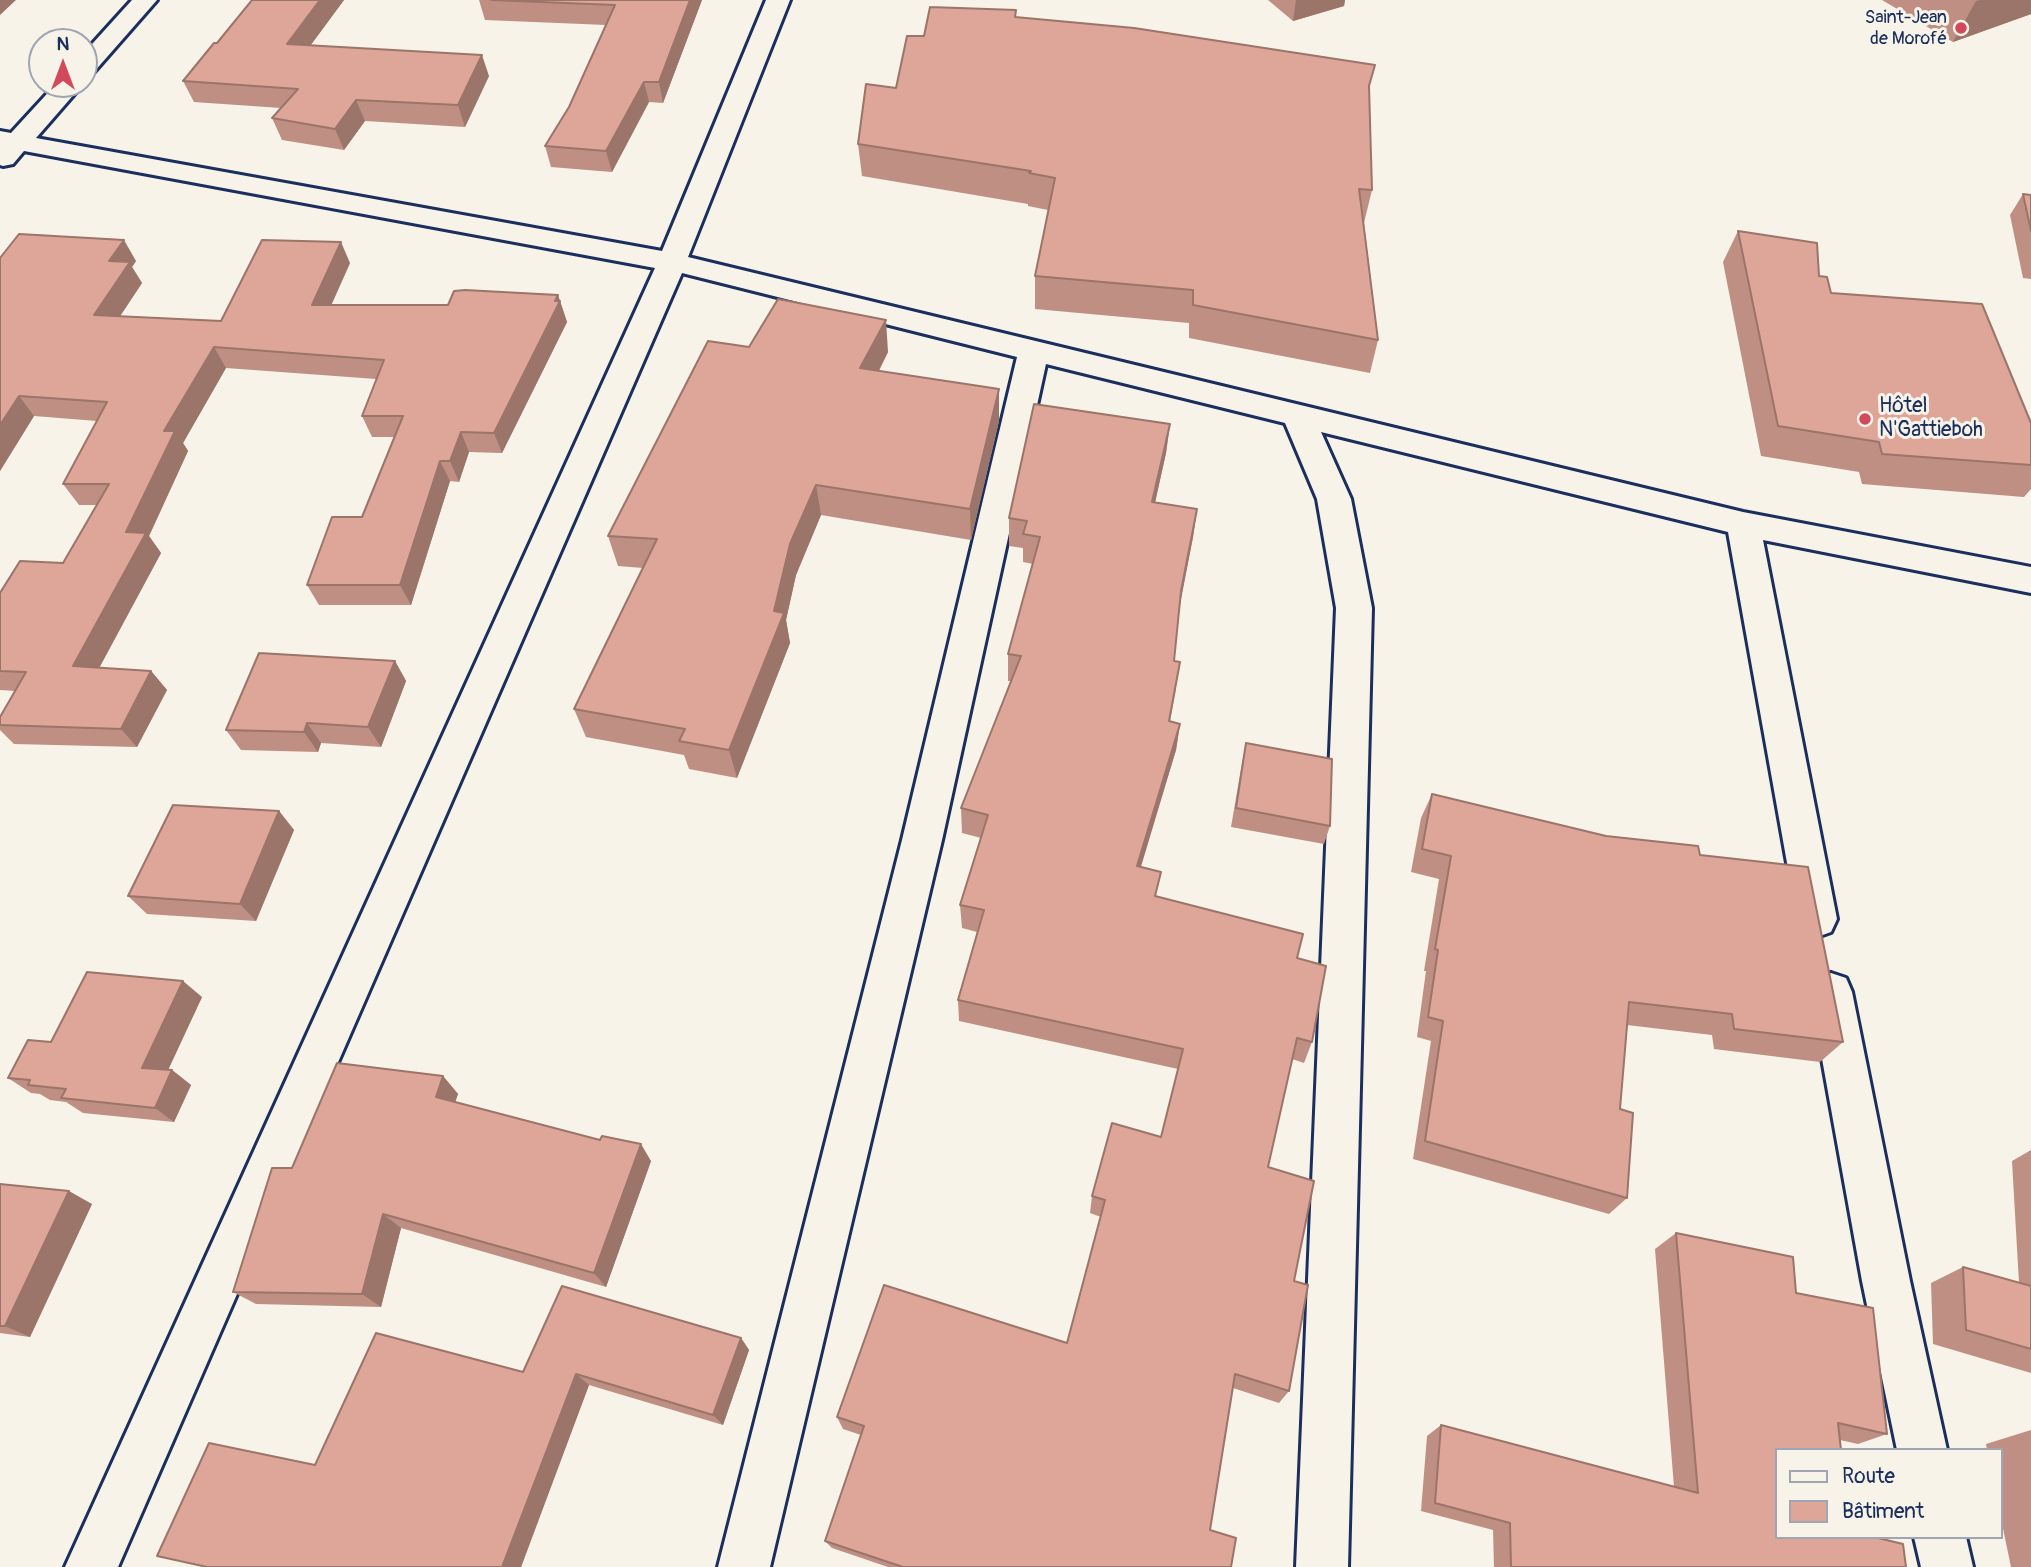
<!DOCTYPE html>
<html>
<head>
<meta charset="utf-8">
<style>
  body { margin:0 }
  #map { position:relative; width:2031px; height:1567px; overflow:hidden; background:#f7f3e8; font-family:Pangolin,sans-serif }
  canvas { display:block }
  .legend { position:absolute; left:1775px; top:1448px; width:228px; height:91px; box-sizing:border-box; background:#f7f3e8; border:2px solid #9fa5b1; margin:0; padding:9px 12px; list-style:none; font-size:21px; color:#1b2f5e }
  .legend li { display:flex; align-items:center; gap:14px; height:35px }
  .legend b { width:35px; border:2px solid #9fa5b1 }
  .north { position:absolute; left:28px; top:28px; width:70px; height:70px; box-sizing:border-box; background:#f7f3e8; border:2px solid #9fa5b1; border-radius:50%; rotate:0deg; font-size:19px; font-weight:700; line-height:28px; text-align:center; color:#1b2f5e }
  .north::after { content:''; display:block; margin:auto; width:24px; height:32px; background:#d1495b; clip-path:polygon(50% 0,100% 100%,50% 72%,0 100%) }
</style>
</head>
<body>
<div id="map">
<canvas width="2031" height="1567"></canvas>
<ul class="legend">
<li><b style="height:9px;background:#f7f3e8"></b>Route</li>
<li><b style="height:19px;background:#dea698"></b>Bâtiment</li>
</ul>
<div class="north">N</div>
</div>
<script>
const ctx = document.querySelector('canvas').getContext('2d');
ctx.lineJoin = 'round';
const shape = rows => new Path2D(rows.map(r => 'M' + r).join(''));
function stroke(path, color, width, dash) { ctx.strokeStyle = color; ctx.lineWidth = width; ctx.lineCap = dash ? 'butt' : 'round'; ctx.setLineDash(dash || []); ctx.stroke(path); }
function fill(path, color) { ctx.fillStyle = color; ctx.fill(path, 'evenodd'); }
function write(font, color, halo, rows, align = 'center') {
  ctx.font = font + ' Pangolin,sans-serif'; ctx.lineWidth = 6; ctx.setLineDash([]); ctx.textBaseline = 'middle'; ctx.strokeStyle = halo; ctx.fillStyle = color; for (const [text, x, y, turn = 0] of rows) {
    ctx.save(); ctx.translate(x, y); ctx.rotate((+turn || 0) * Math.PI / 180); ctx.textAlign = isNaN(turn) ? turn : align; if (halo) ctx.strokeText(text, 0, 0); ctx.fillText(text, 0, 0); ctx.restore();
  }
}
const minor = shape([
  [132,0,157,0,93,73,84,76,84,53,132,0],
  [766,0,790,0,688,257,1743,512,2031,567,2031,593,1763,540,1837,919,1831,932,1817,937,1803,932,1797,919,1728,532,1321,432,1351,499,1372,608,1348,1567,1296,1567,1336,608,1317,499,1285,423,1046,364,942,840,770,1567,718,1567,902,840,1017,357,682,273,118,1567,65,1567,655,268,24,151,13,164,3,166,0,165,0,131,11,133,56,84,83,84,36,138,662,251,766,0],
  [1831,973,1846,978,1852,992,1910,1281,1947,1450,1897,1450,1862,1281,1810,992,1816,978,1831,973],
  [1914,1537,1966,1537,1973,1567,1921,1567,1914,1537]
]);
const wall = shape([
  [252,0,344,0,310,46,489,76,465,127,365,121,344,150,282,140,272,118,281,108,194,102,183,81,217,43],
  [479,0,702,0,663,103,649,102,612,172,551,167,545,146,569,107,606,25,485,20],
  [1268,0,1345,0,1344,6,1293,21],
  [1882,0,2031,0,2031,14,1953,42],
  [1016,17,1369,91,1372,190,1364,223,1378,340,1370,373,1189,338,1189,323,1035,309,1035,276,1048,210,1028,206,1028,204,862,176,858,144,896,88,924,36],
  [2023,194,2031,195,2031,282,2031,279,2023,278,2010,215],
  [1738,231,1819,276,1831,293,2031,423,2031,489,2024,497,1862,484,1859,472,1761,456,1723,262],
  [0,258,136,261,132,267,142,283,120,316,221,321,350,263,331,305,448,305,558,295,567,322,502,453,469,452,459,482,450,481,411,605,319,605,307,585,362,517,394,437,372,437,362,416,376,379,226,368,183,443,188,451,149,536,161,553,99,668,151,671,167,690,137,747,14,744,0,730,0,717,15,691,0,690,0,593,63,563,97,505,79,505,63,484,97,421,34,416,0,471],
  [749,347,888,352,879,371,999,389,999,421,971,540,821,515,796,575,786,620,790,643,737,778,689,769,684,755,586,737,574,709,643,568,618,566,608,536],
  [1170,424,1166,453,1155,502,1197,509,1193,537,1180,605,1174,661,1176,689,1170,721,1180,724,1176,750,1140,867,1156,896,1297,958,1312,1042,1304,1063,1292,1059,1268,1167,1294,1281,1289,1391,1279,1403,1233,1388,1210,1530,1231,1567,888,1567,832,1548,825,1541,861,1435,843,1429,837,1417,1067,1343,1101,1217,1090,1213,1092,1196,1161,1137,1178,1069,959,1021,958,1000,977,932,962,928,960,905,981,838,962,833,961,808,1011,681,1008,681,1008,654,1033,564,1023,562,1023,548,1009,546,1009,518],
  [395,661,406,681,381,747,321,743,318,752,241,750,226,730],
  [1246,744,1330,826,1324,844,1231,827,1242,763],
  [1432,794,1606,836,1700,855,1843,1042,1820,1062,1714,1049,1712,1035,1627,1025,1620,1109,1627,1198,1609,1214,1413,1159,1431,1041,1417,1037,1426,971,1424,971,1439,879,1411,872,1421,818],
  [279,811,294,830,256,921,147,914,128,896],
  [202,997,168,1070,172,1070,191,1085,174,1122,83,1113,66,1102,50,1100,40,1094,31,1093,8,1078,51,1042],
  [443,1076,458,1094,455,1102,651,1161,606,1287,401,1228,381,1307,256,1304,233,1292,292,1168],
  [2031,1150,2031,1373,1933,1344,1931,1283,1963,1267,2019,1283,2012,1161],
  [0,1184,92,1204,30,1337,0,1333],
  [1676,1233,1796,1293,1887,1434,1858,1444,1840,1440,1777,1537,1906,1567,1494,1567,1493,1530,1421,1511,1427,1436,1441,1425,1674,1487,1655,1249],
  [741,1338,749,1350,723,1425,589,1385,521,1567,207,1567,315,1465,523,1372],
  [2031,1430,2031,1567,2011,1567,2001,1519,2001,1450,1987,1450,1986,1444]
]);
const shadedWall = shape([
  [0,0,16,0,0,15],
  [320,0,344,0,296,65,287,44],
  [690,0,702,0,663,103,659,82],
  [1296,0,1345,0,1344,6,1293,21],
  [1980,0,2031,0,2031,14,1953,42,1976,1],
  [482,55,489,76,465,127,458,105],
  [644,82,649,102,612,172,606,151],
  [356,100,365,121,344,150,335,129],
  [124,240,136,261,132,267,142,283,107,336,94,315,109,261],
  [341,242,350,263,322,326,312,305],
  [558,295,567,322,502,453,494,433],
  [886,320,888,352,864,399,860,368],
  [214,347,226,368,183,443,188,451,149,536,161,553,90,685,73,666,126,532,164,431],
  [999,389,999,421,971,540,970,509],
  [19,396,34,416,0,471,0,425],
  [1170,424,1166,453,1149,530,1152,502],
  [461,432,469,452,459,482,450,461],
  [440,461,450,481,411,605,400,585],
  [816,485,821,515,796,575,786,620,790,643,737,778,729,750,790,544],
  [1197,509,1193,537,1177,618,1181,591],
  [395,661,406,681,381,747,368,727],
  [151,671,167,690,137,747,121,729],
  [307,723,321,743,318,752,304,732],
  [1180,724,1176,750,1134,890,1137,866],
  [279,811,294,830,256,921,240,904],
  [183,981,202,997,162,1083,142,1068],
  [172,1070,191,1085,174,1122,155,1108],
  [443,1076,458,1094,451,1114,436,1097],
  [641,1144,651,1161,606,1287,594,1273],
  [69,1191,92,1204,30,1337,5,1326],
  [383,1214,401,1228,381,1307,362,1294],
  [741,1338,749,1350,723,1425,713,1415],
  [576,1374,589,1385,521,1567,502,1567]
]);
const building = shape([
  [252,0,320,0,287,44,482,55,458,105,356,100,335,129,272,118,298,89,183,81,214,43,217,43,252,0],
  [491,0,690,0,659,82,644,82,606,151,545,146,569,107,615,5,491,0],
  [930,7,1016,10,1015,17,1134,28,1375,65,1369,86,1372,190,1359,189,1378,340,1193,305,1193,290,1035,276,1055,178,1029,173,1031,171,858,144,866,84,896,88,907,36,924,36,930,7],
  [2023,194,2031,195,2031,231,2023,194],
  [1738,231,1817,243,1819,276,1827,277,1831,293,1982,304,2031,423,2031,465,1882,454,1879,442,1778,426,1738,231],
  [19,234,124,240,109,261,130,262,94,315,221,321,262,240,341,242,312,305,448,305,454,291,465,290,558,295,555,301,560,301,494,433,461,432,450,461,440,461,400,585,307,585,332,517,362,517,403,416,362,416,384,360,214,347,164,431,175,431,126,532,146,533,73,666,151,671,121,729,0,725,0,717,26,672,0,671,0,593,20,561,63,563,109,484,63,484,107,402,19,396,0,425,0,258,19,234],
  [778,299,886,320,860,368,999,389,970,509,816,485,790,544,774,611,784,613,729,750,679,741,685,729,574,709,657,539,608,536,708,341,749,347,778,299],
  [1034,404,1170,424,1152,502,1197,509,1181,591,1174,661,1180,662,1169,721,1180,724,1137,866,1161,872,1155,896,1303,934,1297,958,1326,966,1312,1042,1297,1038,1268,1167,1314,1181,1294,1281,1308,1285,1289,1391,1235,1374,1210,1530,1236,1538,1231,1567,903,1567,825,1541,864,1426,837,1417,884,1285,1067,1343,1105,1200,1092,1196,1112,1123,1161,1137,1183,1049,958,1000,984,910,960,905,988,815,961,808,1021,656,1008,654,1040,537,1023,534,1027,521,1009,518,1034,404],
  [259,653,395,661,368,727,307,723,304,732,226,730,259,653],
  [1246,743,1332,759,1330,826,1236,808,1246,743],
  [1432,794,1606,836,1698,846,1700,855,1808,867,1843,1042,1734,1029,1732,1014,1629,1002,1620,1109,1633,1113,1627,1198,1425,1141,1443,1021,1428,1017,1438,950,1435,949,1451,856,1422,849,1432,794],
  [173,805,279,811,240,904,128,896,173,805],
  [87,972,183,981,142,1068,172,1070,155,1108,61,1098,66,1089,28,1085,30,1080,8,1078,28,1040,51,1042,87,972],
  [337,1063,443,1076,436,1097,600,1140,602,1136,641,1144,594,1273,383,1214,362,1294,233,1292,272,1168,292,1168,337,1063],
  [0,1184,69,1191,5,1326,0,1326,0,1184],
  [1676,1233,1793,1257,1796,1293,1873,1308,1887,1434,1838,1423,1841,1450,1777,1450,1777,1537,1874,1537,1903,1544,1906,1567,1511,1567,1510,1523,1435,1503,1441,1425,1698,1493,1676,1233],
  [1963,1267,2031,1286,2031,1349,1966,1330,1963,1267],
  [562,1286,741,1338,713,1415,576,1374,502,1567,207,1567,157,1556,209,1443,315,1465,376,1333,523,1372,562,1286]
]);
const markers = [
  [1961,28,7,"#d1495b"],
  [1865,419,7,"#d1495b"]
];
const farPoinames = [
  ["Saint-Jean",1947,18],
  ["de Morofé",1947,39]
];
const poiNames = [
  ["Hôtel",1879,407],
  ["N'Gattieboh",1879,431]
];
stroke(minor, '#1b2f5e', 6);
fill(minor, '#f7f3e8');
fill(wall, '#bf8f83');
fill(shadedWall, '#9b746a');
fill(building, '#dea698');
stroke(building, '#9b746a', 2);
for (const [x, y, r, color] of markers) { const dot = new Path2D(); dot.arc(x, y, r, 0, 2 * Math.PI); ctx.fillStyle = color; ctx.fill(dot); stroke(dot, '#f7f3e8', 2.5); }
write('18px', '#1b2f5e', '#f7f3e8', farPoinames, 'right');
write('21px', '#1b2f5e', '#f7f3e8', poiNames, 'left');
</script>
</body>
</html>
